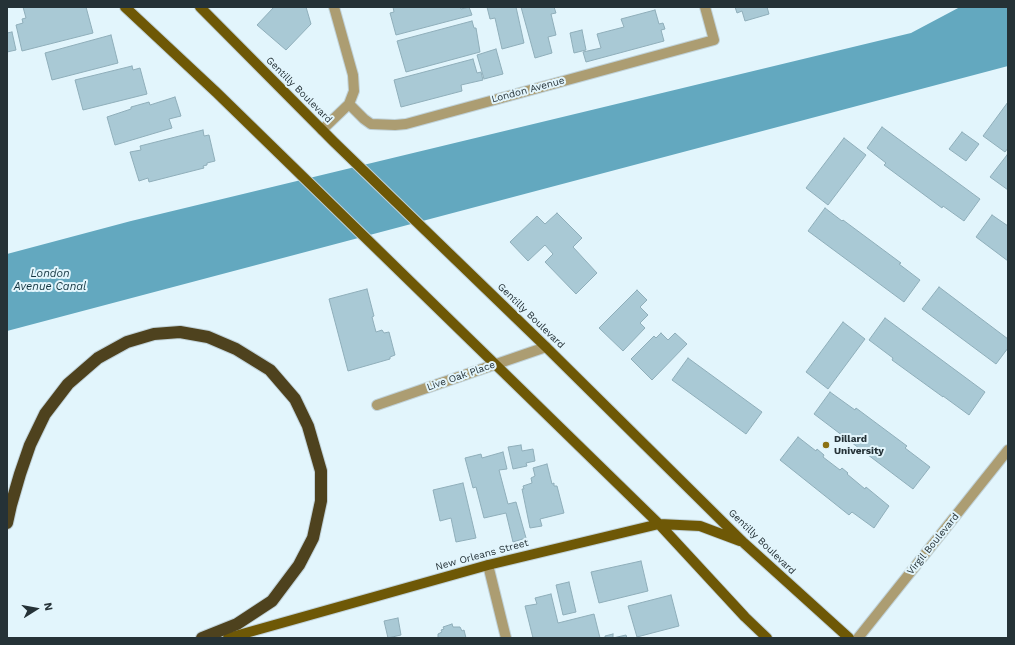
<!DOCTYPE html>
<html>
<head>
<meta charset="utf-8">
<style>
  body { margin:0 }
  #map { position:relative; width:1015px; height:645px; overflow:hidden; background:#e2f5fc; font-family:"Work Sans",sans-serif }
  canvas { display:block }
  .frame { position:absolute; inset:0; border:8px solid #253237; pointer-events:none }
  .north { position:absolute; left:16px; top:589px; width:40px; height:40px; -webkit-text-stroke:3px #e2f5fc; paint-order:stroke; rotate:79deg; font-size:11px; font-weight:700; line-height:16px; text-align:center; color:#253237 }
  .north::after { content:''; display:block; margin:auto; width:14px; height:18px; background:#253237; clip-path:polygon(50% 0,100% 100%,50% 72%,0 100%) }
</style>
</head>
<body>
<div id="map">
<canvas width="1015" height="645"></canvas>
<div class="frame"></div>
<div class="north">N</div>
</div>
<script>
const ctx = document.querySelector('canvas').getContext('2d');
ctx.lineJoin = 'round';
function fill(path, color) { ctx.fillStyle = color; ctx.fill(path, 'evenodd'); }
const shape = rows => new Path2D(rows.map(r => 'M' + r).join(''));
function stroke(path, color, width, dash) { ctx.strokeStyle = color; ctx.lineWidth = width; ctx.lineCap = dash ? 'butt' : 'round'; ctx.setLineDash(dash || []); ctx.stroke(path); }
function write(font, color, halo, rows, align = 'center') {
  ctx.font = font + ' "Work Sans",sans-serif'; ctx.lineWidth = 4; ctx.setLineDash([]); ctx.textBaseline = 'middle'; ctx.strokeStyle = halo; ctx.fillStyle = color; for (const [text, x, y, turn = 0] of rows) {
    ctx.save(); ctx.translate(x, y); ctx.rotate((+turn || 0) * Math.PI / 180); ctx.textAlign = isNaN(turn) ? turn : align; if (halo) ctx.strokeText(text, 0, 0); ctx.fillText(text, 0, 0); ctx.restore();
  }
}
const water = shape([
  [960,7,1008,7,1008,66,7,331,7,254,131,221,911,33]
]);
const building = shape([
  [23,7,86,7,93,33,22,51,16,25,23,23,22,19,26,18,23,7],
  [274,7,306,7,311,24,286,50,257,25,274,7],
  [393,7,460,7,461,9,469,7,472,15,396,35,390,13,394,12,393,7],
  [487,7,516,7,524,43,502,49,495,18,490,19,487,7],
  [521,7,554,7,556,13,551,14,556,35,548,37,552,53,535,58,521,7],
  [735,7,767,7,769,14,745,21,742,11,737,13,735,7],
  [655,10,659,24,663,23,665,29,661,30,664,41,586,62,583,52,601,48,597,34,624,27,621,19,655,10],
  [472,21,474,28,476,28,480,52,406,72,397,41,472,21],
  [582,30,586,50,574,53,570,33,582,30],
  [12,32,16,50,7,52,7,33,12,32],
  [111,35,118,63,52,80,45,53,111,35],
  [496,49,503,74,484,79,477,55,496,49],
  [473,59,477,73,481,72,483,80,461,85,462,91,401,107,394,80,473,59],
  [132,66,133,70,140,68,147,94,83,110,75,80,132,66],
  [175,97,181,116,169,119,172,128,115,145,107,117,131,109,131,107,149,102,150,105,175,97],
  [1008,102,1008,148,1005,152,983,136,1008,102],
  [882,127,980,199,964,221,943,206,942,208,884,165,886,163,867,148,882,127],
  [203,130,204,136,209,135,215,161,207,163,207,165,203,166,204,168,149,182,148,178,139,181,130,152,141,150,140,146,203,130],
  [962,132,979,144,966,161,949,149,962,132],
  [844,138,866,155,828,205,806,188,844,138],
  [1007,155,1008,156,1008,190,990,177,1007,155],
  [825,208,842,221,843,220,901,263,899,264,920,280,904,302,808,231,825,208],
  [557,213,582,238,573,247,597,273,576,294,545,262,553,254,545,245,528,261,510,242,537,216,545,224,557,213],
  [992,215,1008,226,1008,261,976,237,992,215],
  [939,287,1008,339,1008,348,996,364,922,309,939,287],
  [367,289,374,316,372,317,376,332,382,330,384,333,389,332,395,355,390,357,390,359,348,371,329,299,367,289],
  [637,290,647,300,640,307,648,315,640,323,645,328,623,351,599,328,637,290],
  [885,318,985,392,969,415,943,396,943,397,892,360,893,358,869,340,885,318],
  [843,322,865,339,828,389,806,372,843,322],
  [661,333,668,340,675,333,687,344,652,380,631,359,654,336,656,338,661,333],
  [688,358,762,412,746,434,672,380,688,358],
  [830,392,855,410,856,408,907,446,905,448,930,467,913,489,814,414,830,392],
  [798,437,816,451,817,449,824,455,823,457,840,470,842,468,848,473,847,474,865,489,866,487,889,506,874,528,852,512,849,515,780,460,798,437],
  [521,445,522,451,533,449,535,461,526,463,527,466,513,469,508,447,521,445],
  [503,452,507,469,499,470,508,504,516,502,526,538,513,542,506,513,484,518,476,487,473,488,465,458,481,454,482,458,503,452],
  [547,464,552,484,554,483,554,486,557,486,564,513,540,519,542,526,530,528,522,489,524,489,523,486,532,483,531,478,535,476,533,468,547,464],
  [463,483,476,538,456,542,451,518,440,521,433,490,463,483],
  [641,561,648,591,599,603,591,572,641,561],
  [569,582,576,612,563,615,556,585,569,582],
  [551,594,558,623,594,614,600,638,533,638,525,606,537,604,535,598,551,594],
  [671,595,679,626,637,637,628,606,671,595],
  [398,618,401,635,388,638,384,621,398,618],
  [452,624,453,627,460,627,462,631,464,630,466,638,438,638,438,634,442,632,441,630,444,629,443,627,452,624],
  [613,634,613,638,626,635,627,638,605,638,605,636,613,634]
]);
const minor = shape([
  [349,104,364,119,371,124,395,125,406,124,714,40,705,7],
  [322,130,349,104,354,91,353,75,334,7],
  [377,405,546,347],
  [488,565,506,638],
  [858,638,1008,450]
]);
const major = shape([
  [125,7,217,93,659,524,745,617,767,638],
  [200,7,334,142,546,347,744,543,849,638],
  [228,638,488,565,659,524,700,526,740,541]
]);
const highway = shape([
  [7,523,11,505,20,474,30,445,45,414,68,384,98,358,127,342,154,334,180,332,208,337,236,349,270,370,295,399,308,426,321,471,321,501,313,538,299,565,272,601,237,624,202,638]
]);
const markers = [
  [826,445,4,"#8b7113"]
];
const streetNames = [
  ["Gentilly Boulevard",299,90,45],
  ["London Avenue",528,90,-15],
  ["Gentilly Boulevard",531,316,44],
  ["Live Oak Place",461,376,-19],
  ["Gentilly Boulevard",762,542,44],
  ["Virgil Boulevard",933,544,-51],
  ["New Orleans Street",482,555,-15]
];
const poiNames = [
  ["Dillard",834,439],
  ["University",834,451]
];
const waterNames = [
  ["London",50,274],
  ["Avenue Canal",50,287]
];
fill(water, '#63a8bf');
fill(building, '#a9c9d5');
stroke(building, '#8faeba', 1);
stroke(minor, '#c0d2d9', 12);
stroke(major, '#c0d2d9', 12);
stroke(highway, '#c0d2d9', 14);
stroke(minor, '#ac9d72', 10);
stroke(major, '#6e5806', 10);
stroke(highway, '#4e421e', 12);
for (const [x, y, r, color] of markers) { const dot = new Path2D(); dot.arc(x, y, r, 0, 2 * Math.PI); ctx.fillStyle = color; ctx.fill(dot); stroke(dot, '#e2f5fc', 1.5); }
write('10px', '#253237', '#e2f5fc', streetNames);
write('bold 10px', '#253237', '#e2f5fc', poiNames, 'left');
write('italic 11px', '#143540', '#e2f5fc', waterNames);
</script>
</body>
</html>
